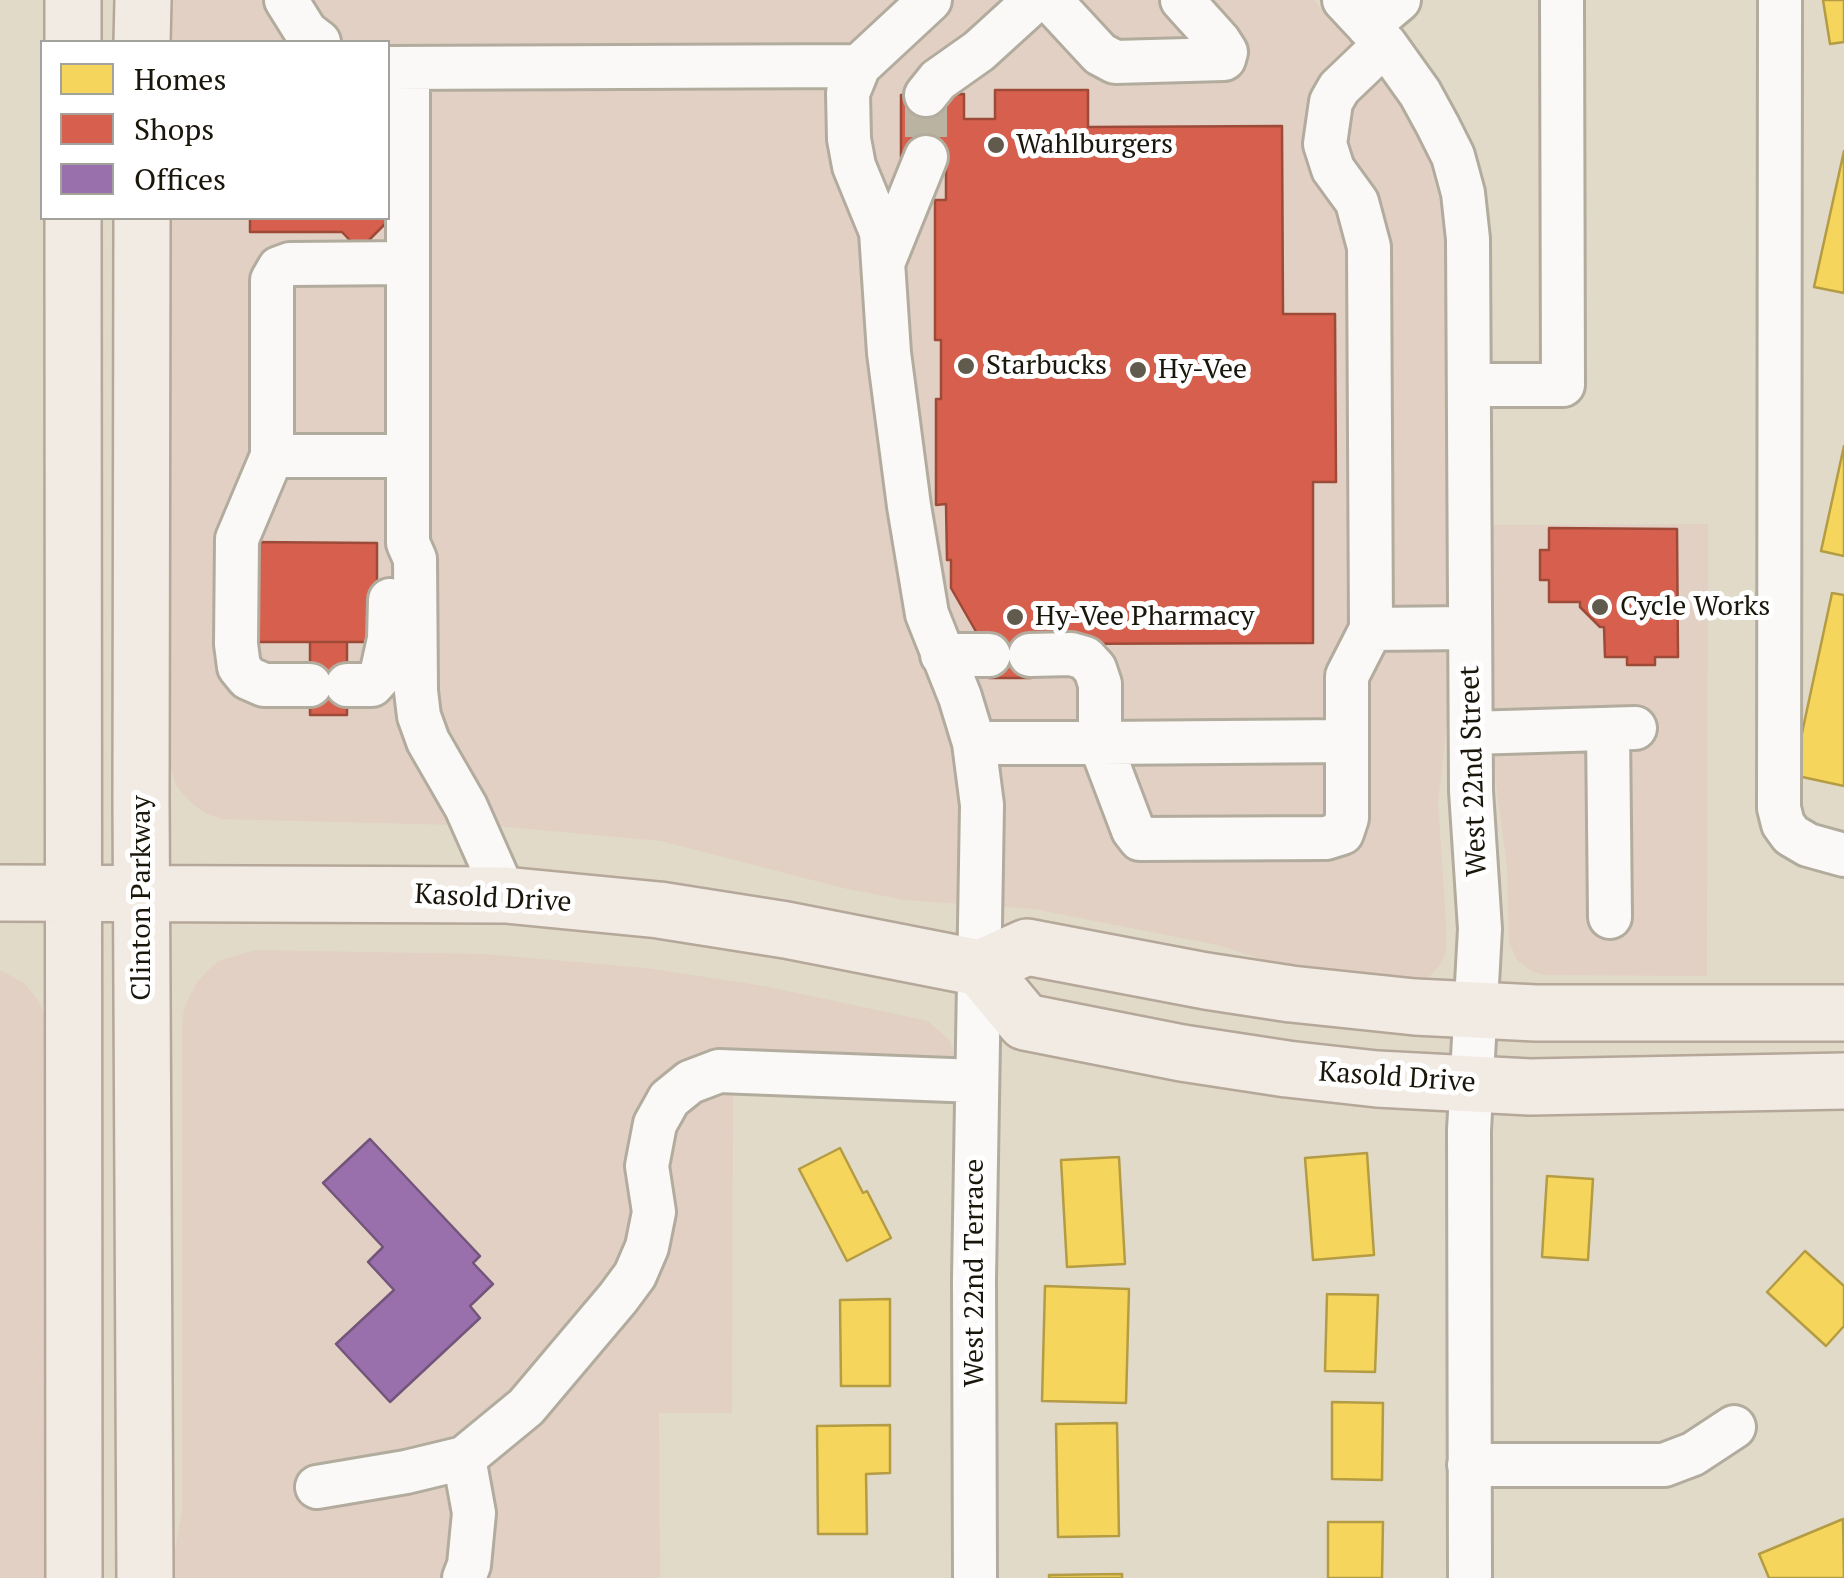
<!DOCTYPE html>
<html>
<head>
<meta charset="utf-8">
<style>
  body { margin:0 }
  #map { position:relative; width:1844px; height:1578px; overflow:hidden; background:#e2dac8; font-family:"PT Serif",serif }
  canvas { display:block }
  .legend { position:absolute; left:40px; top:40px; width:350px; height:180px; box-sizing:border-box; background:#fff; border:2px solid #a4a29d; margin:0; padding:12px 18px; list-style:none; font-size:30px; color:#1b160b }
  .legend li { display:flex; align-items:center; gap:20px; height:50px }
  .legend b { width:50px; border:2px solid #a4a29d }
</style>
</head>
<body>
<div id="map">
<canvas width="1844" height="1578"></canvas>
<ul class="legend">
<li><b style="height:28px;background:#f6d55c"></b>Homes</li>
<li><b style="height:28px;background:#d6604d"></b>Shops</li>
<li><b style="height:28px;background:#9970ab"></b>Offices</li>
</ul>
</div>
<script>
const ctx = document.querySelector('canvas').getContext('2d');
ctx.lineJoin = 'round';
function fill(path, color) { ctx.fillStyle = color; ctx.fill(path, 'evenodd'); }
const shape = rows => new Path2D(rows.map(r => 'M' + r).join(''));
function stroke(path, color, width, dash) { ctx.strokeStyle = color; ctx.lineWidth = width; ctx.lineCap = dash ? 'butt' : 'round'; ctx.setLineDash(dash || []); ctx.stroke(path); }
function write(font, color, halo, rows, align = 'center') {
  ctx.font = font + ' "PT Serif",serif'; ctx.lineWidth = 10; ctx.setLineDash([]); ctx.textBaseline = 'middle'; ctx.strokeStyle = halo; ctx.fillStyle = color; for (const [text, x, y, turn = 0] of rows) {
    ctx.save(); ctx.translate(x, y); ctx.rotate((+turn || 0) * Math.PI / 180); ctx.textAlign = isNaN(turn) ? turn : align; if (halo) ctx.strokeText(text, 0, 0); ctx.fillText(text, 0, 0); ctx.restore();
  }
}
const commercial = shape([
  [165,0,1314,0,1382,79,1409,117,1429,160,1445,222,1447,258,1448,717,1438,802,1446,923,1446,951,1440,965,1431,975,1422,981,1298,971,1218,945,1034,909,905,900,843,888,661,841,496,826,221,819,205,813,190,802,177,787,166,755,165,218,388,218,388,42,165,42],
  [1708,524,1707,976,1546,975,1533,972,1517,960,1509,942,1507,866,1496,784,1491,721,1489,525],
  [254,950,483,954,646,968,764,986,928,1021,949,1040,953,1051,953,1100,733,1090,732,1413,659,1413,660,1578,170,1578,182,1511,182,1025,184,1008,196,984,207,971,219,961],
  [0,970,24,983,37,999,46,1017,53,1578,0,1578]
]);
const homes = shape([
  [1823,0,1844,0,1844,42,1830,44,1823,0],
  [1844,151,1844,293,1814,287,1844,151],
  [1844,446,1844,556,1821,551,1844,446],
  [1832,593,1844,595,1844,786,1793,775,1832,593],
  [840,1148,863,1193,867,1191,891,1238,847,1261,799,1169,840,1148],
  [1367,1153,1374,1255,1313,1260,1305,1158,1367,1153],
  [1119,1157,1125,1264,1067,1267,1061,1160,1119,1157],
  [1547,1176,1593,1179,1588,1260,1542,1257,1547,1176],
  [1805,1251,1844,1286,1844,1326,1826,1346,1767,1292,1805,1251],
  [1045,1286,1129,1289,1126,1403,1042,1401,1045,1286],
  [1327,1294,1378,1295,1375,1372,1325,1371,1327,1294],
  [890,1299,890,1386,841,1386,840,1300,890,1299],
  [1332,1402,1383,1403,1382,1480,1332,1479,1332,1402],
  [1117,1423,1119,1536,1058,1537,1056,1424,1117,1423],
  [890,1425,890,1473,866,1474,867,1534,818,1534,817,1426,890,1425],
  [1843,1519,1844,1578,1769,1578,1759,1554,1843,1519],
  [1328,1522,1383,1522,1382,1578,1328,1578,1328,1522],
  [1122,1574,1122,1578,1049,1578,1049,1575,1122,1574]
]);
const shops = shape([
  [995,90,1088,90,1088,127,1282,126,1283,314,1335,314,1336,482,1313,482,1313,643,1030,644,1031,678,989,678,989,642,982,642,951,588,951,560,947,560,946,504,936,505,936,399,941,399,941,340,935,340,935,200,946,200,946,157,901,157,901,95,964,94,964,119,995,119,995,90],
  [393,216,359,250,342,232,250,232,250,218,393,216],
  [1549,528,1677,529,1678,657,1655,657,1655,665,1627,665,1627,657,1605,657,1604,627,1600,627,1580,607,1580,602,1549,602,1549,580,1540,580,1540,550,1549,550,1549,528],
  [250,542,377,543,377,642,250,642,250,542],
  [310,642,347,642,347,715,310,715,310,642]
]);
const offices = shape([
  [370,1139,480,1256,473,1263,493,1284,470,1306,480,1318,390,1402,336,1344,394,1290,368,1262,383,1247,323,1183,370,1139]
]);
const minorTunnel = shape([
  [926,95,926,157]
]);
const minor = shape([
  [286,0,306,32,319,42],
  [930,0,859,66,848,93,849,139,854,166,881,232,889,353,909,506,927,614,960,697,974,743,982,805,974,1279,975,1578],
  [1050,0,1100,54,1115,62,1224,59,1226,52,1219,41,1182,0],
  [1344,0,1385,44,1420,93,1438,126,1453,156,1463,193,1468,239,1471,791,1480,929,1469,1130,1470,1578],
  [1780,0,1779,808,1783,824,1791,835,1808,845,1844,855],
  [1368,26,1399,0],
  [1385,44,1339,88,1331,102,1325,144,1333,169,1357,202,1369,247,1371,629,1470,628],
  [388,68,859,66],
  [408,69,408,543,415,559,416,691,419,716,428,741,466,807,505,895],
  [926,95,938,80,979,51,1035,0],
  [884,261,926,157],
  [408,263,290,264,279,268,272,280,272,456,408,456],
  [1469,385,1563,385,1562,0],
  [272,456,237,539,236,644,239,667,248,678,264,685,310,685],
  [942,655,989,655],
  [1030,655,1071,654,1085,658,1095,669,1100,684,1100,743,1347,741],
  [347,685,372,685,381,675,389,639,390,600],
  [1608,729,1610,917],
  [1471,733,1635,728],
  [974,743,1100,743,1133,830,1140,839,1326,838,1342,833,1347,818,1347,676,1371,629],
  [1469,1465,1664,1465,1693,1454,1734,1427],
  [317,1487,406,1472,464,1458,526,1407,618,1298,635,1275,647,1247,654,1212,647,1166,655,1124,669,1099,690,1082,719,1071,976,1081],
  [464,1578,469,1565,474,1513,464,1458]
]);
const major = shape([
  [73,42,73,0],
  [142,42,143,0],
  [73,218,74,1578],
  [142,218,141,798,145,1578],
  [0,893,505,895,659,910,786,930,980,968,1027,947,1206,981,1291,994,1415,1007,1536,1013,1844,1013],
  [980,968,1025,1022,1182,1053,1287,1069,1377,1079,1530,1087,1844,1081]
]);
const markers = [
  [996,145,10,"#615b4d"],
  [966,366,10,"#615b4d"],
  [1138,370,10,"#615b4d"],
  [1600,607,10,"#615b4d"],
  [1015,617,10,"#615b4d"]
];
const poiNames = [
  ["Wahlburgers",1016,145],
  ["Starbucks",986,366],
  ["Hy-Vee",1158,370],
  ["Cycle Works",1620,607],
  ["Hy-Vee Pharmacy",1035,617]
];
const streetNames = [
  ["West 22nd Street",1474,771,-92],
  ["Clinton Parkway",142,898,-90],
  ["Kasold Drive",493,899,3],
  ["Kasold Drive",1397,1078,4],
  ["West 22nd Terrace",975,1273,-90]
];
fill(commercial, '#e1d0c3');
fill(homes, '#f6d55c');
stroke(homes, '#b49c44', 2.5);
fill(shops, '#d6604d');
stroke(shops, '#9e4a39', 2.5);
fill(offices, '#9970ab');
stroke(offices, '#73557b', 2.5);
stroke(minorTunnel, '#bab3a2', 42, [42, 21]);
stroke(minor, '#b2ac9e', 48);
stroke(major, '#b5a799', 60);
stroke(minor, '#fbf9f7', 42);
stroke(major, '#f2ebe4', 55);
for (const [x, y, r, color] of markers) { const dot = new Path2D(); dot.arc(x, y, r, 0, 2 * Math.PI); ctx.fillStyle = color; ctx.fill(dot); stroke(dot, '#fff', 4); }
write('28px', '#1b160b', '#fff', poiNames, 'left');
write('28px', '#1b160b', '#fff', streetNames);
</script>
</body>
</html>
